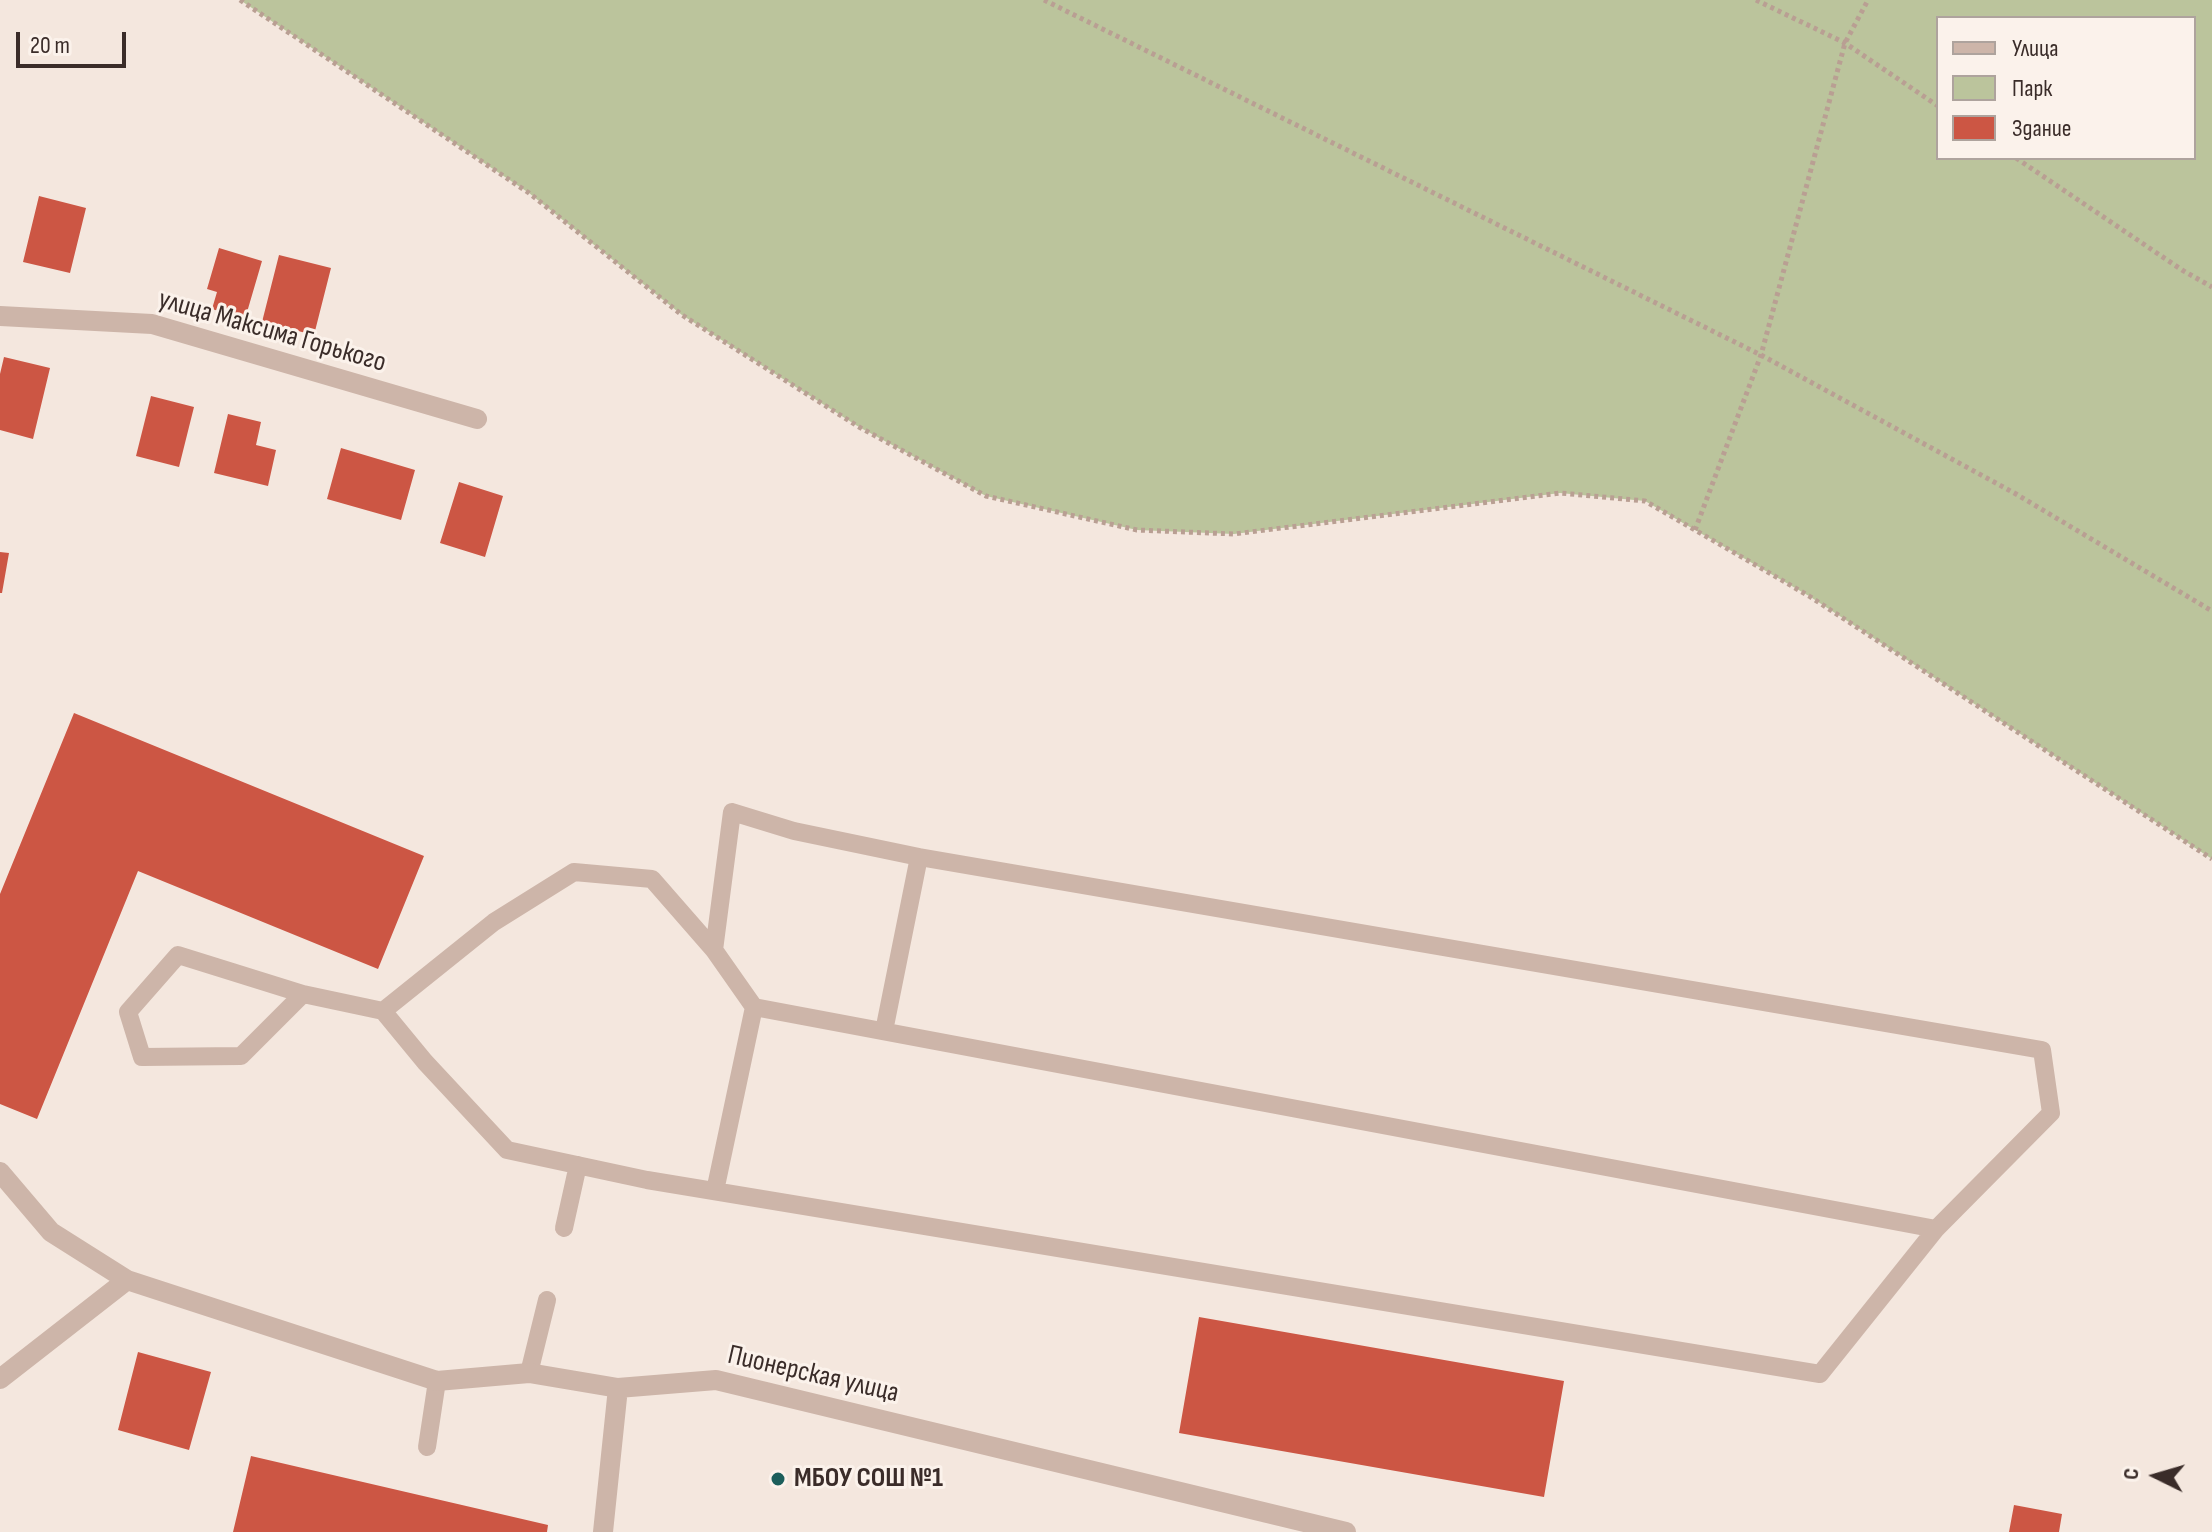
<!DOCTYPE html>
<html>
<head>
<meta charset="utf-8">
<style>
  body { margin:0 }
  #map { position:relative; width:2212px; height:1532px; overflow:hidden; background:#f4e7de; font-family:"Sofia Sans Condensed",sans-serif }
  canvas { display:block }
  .legend { position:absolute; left:1936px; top:16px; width:260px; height:144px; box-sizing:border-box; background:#fbf2eb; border:2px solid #aea39d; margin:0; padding:10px 14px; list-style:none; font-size:24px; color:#3a2c29 }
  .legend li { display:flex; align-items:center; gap:16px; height:40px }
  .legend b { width:40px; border:2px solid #aea39d }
  .north { position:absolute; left:2116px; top:1436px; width:80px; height:80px; -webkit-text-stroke:6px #fbf2eb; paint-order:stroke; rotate:275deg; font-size:22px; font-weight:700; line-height:32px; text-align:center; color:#3a2c29 }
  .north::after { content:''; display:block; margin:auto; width:28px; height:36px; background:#3a2c29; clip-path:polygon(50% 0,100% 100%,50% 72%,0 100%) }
  .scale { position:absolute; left:16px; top:32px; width:110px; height:36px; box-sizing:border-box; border:4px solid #3a2c29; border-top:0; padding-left:10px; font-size:24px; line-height:28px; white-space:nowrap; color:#3a2c29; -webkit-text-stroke:6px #fbf2eb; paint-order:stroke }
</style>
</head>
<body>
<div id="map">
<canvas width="2212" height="1532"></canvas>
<ul class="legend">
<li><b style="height:10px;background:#cdb5a9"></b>Улица</li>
<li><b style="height:22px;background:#bbc49c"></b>Парк</li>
<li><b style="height:22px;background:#cc5644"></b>Здание</li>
</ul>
<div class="north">С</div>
<div class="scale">20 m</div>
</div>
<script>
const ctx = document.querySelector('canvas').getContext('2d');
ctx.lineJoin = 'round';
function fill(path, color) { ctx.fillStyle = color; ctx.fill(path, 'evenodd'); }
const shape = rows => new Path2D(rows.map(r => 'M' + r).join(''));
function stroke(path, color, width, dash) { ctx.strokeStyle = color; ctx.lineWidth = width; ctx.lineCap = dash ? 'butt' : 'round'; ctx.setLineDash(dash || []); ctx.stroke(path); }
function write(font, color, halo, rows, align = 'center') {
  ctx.font = font + ' "Sofia Sans Condensed",sans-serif'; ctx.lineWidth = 6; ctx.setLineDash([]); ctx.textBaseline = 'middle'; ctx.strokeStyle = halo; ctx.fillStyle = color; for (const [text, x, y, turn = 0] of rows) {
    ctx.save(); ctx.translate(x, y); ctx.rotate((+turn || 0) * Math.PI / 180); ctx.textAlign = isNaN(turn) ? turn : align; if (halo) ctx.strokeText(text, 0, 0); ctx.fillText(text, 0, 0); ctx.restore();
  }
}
const green = shape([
  [240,0,2212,0,2212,859,1809,596,1645,501,1560,493,1234,534,1137,530,986,496,859,427,682,315,529,193],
  [1938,18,2194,18,2194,158,1938,158]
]);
const building = shape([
  [39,196,86,208,70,273,23,262],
  [219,248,262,261,245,319,212,309,217,292,207,289],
  [279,255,331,268,314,335,262,322],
  [4,357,50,368,33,439,0,430,0,374],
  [151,396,194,407,179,467,136,456],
  [228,414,261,422,256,445,276,450,268,486,214,473],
  [341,448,415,470,401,520,327,499],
  [459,482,503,496,485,557,440,543],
  [0,552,9,553,2,593,0,593],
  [74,713,424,856,378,969,138,871,37,1119,0,1104,0,894],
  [1199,1317,1564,1381,1544,1497,1179,1433],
  [138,1352,211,1372,189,1450,118,1430],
  [251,1456,548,1525,547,1532,233,1532],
  [2014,1505,2062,1514,2059,1532,2009,1532]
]);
const path = shape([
  [240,0,529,193,682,315,859,427,986,496,1137,530,1234,534,1560,493,1645,501,1809,596,2212,859],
  [1044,0,1761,355,2016,494,2212,611],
  [1756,0,1845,43,1938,106],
  [2016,158,2182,270,2212,287],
  [1695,530,1761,355,1845,43,1868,0]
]);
const lane = shape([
  [714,950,732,812,794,831,919,857],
  [303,994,241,1056,142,1057,128,1012,178,955,303,994,383,1011,425,1062,507,1150,647,1180,1820,1374,1936,1229,2051,1113,2042,1050,919,857,884,1031],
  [383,1011,494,922,574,872,652,879,714,950,754,1007],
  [715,1191,754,1007,1936,1229],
  [564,1228,578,1165],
  [529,1373,547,1300],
  [427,1447,437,1381]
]);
const street = shape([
  [0,316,152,324,477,419],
  [0,1172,51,1232,127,1280,437,1381,529,1373,618,1388,716,1380,1346,1532],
  [0,1379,127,1280],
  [603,1532,618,1388]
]);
const markers = [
  [778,1479,8,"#1c5e5b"]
];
const streetNames = [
  ["улица Максима Горького",272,332,16],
  ["Пионерская улица",813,1375,13]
];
const poiNames = [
  ["МБОУ СОШ №1",794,1479]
];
fill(green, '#bbc49c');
fill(building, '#cc5644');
stroke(path, '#b99f93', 5, [4, 4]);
stroke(lane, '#cdb5a9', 18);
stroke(street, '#cdb5a9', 20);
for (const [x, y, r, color] of markers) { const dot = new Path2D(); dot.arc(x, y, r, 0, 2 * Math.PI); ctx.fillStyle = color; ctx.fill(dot); stroke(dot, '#fbf2eb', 3); }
write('28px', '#3a2c29', '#fbf2eb', streetNames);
write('bold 28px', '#3a2c29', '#fbf2eb', poiNames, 'left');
</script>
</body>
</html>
